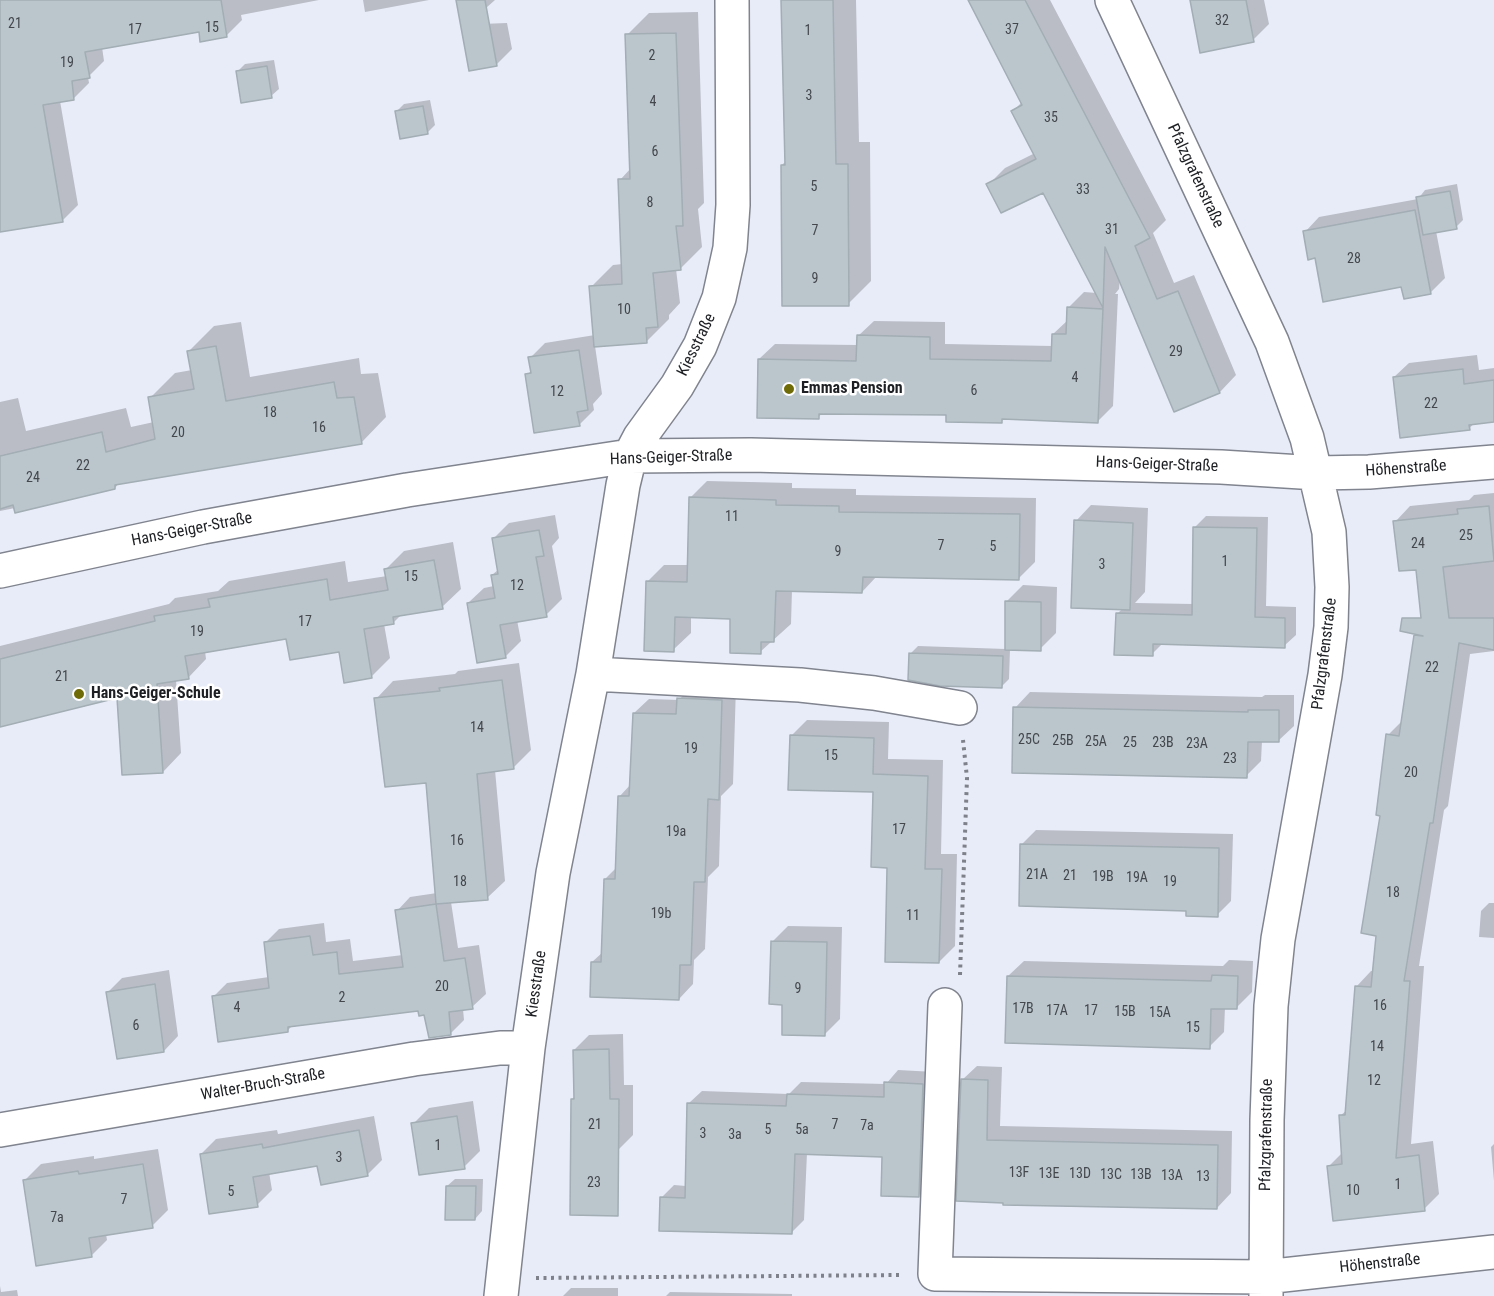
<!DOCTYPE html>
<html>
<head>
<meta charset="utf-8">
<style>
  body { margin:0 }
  canvas { display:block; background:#e8ecf8 }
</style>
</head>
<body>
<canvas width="1494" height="1296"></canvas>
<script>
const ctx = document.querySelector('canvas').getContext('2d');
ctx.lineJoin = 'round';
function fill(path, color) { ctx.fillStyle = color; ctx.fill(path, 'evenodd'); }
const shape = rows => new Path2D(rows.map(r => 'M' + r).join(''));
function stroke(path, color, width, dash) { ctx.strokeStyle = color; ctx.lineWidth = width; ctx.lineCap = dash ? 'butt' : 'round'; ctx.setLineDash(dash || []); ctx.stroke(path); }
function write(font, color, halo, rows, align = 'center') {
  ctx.font = font + ' "Roboto Condensed",sans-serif'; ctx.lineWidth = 5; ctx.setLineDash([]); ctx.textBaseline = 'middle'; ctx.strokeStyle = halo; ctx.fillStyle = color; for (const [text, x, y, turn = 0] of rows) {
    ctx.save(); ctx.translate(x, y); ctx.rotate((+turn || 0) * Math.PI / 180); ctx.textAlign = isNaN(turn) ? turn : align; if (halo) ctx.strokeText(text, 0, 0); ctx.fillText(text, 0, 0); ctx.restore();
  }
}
const shadow = shape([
  [0,0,319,0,241,15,242,20,226,36,200,30,102,47,104,61,88,77,89,83,74,98,60,101,78,205,62,221,0,231],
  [363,0,429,0,365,12],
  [458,0,495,0,486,8],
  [783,0,856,0,859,142,870,142,871,281,848,304,782,165,786,161],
  [969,0,1050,0,1166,220,1153,233,1174,283,1194,275,1236,375,1220,392,1120,277,1119,289,1115,294,1118,294,1113,406,1098,421,1005,418,1001,422,947,414,823,413,818,417,759,359,775,344,858,345,858,336,874,321,945,322,945,344,1053,346,1053,334,1068,320,1068,308,1084,292,1097,293,1043,191,988,185,1005,168,1035,153,1013,111,1022,102],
  [1191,0,1264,0,1269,24,1253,40],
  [698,12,704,203,698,209,702,247,680,269,676,269,680,303,669,315,669,319,647,341,595,346,602,394,593,404,594,410,579,425,527,375,532,370,530,358,545,343,595,335,591,287,613,265,623,264,620,180,631,168,627,35,649,13],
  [507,23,512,49,496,65,481,24],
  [274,60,279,89,271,96,237,72,245,64],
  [430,100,435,125,427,133,396,112,404,104],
  [1457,184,1463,220,1456,227,1436,231,1445,278,1430,293,1317,257,1305,232,1319,217,1418,199,1425,190],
  [241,322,250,377,359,358,361,374,378,373,386,417,361,443,119,483,115,488,0,511,0,402,18,398,26,431,126,408,131,427,154,422,150,398,175,373,192,370,189,351,214,326],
  [1477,355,1479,370,1494,368,1494,420,1475,422,1469,429,1394,377,1409,363],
  [707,481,792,483,792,488,856,489,856,495,1036,498,1035,562,1018,579,877,576,862,592,792,590,791,624,760,652,732,617,691,616,691,633,673,650,647,582,664,565,689,565,690,498],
  [1494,493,1494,651,1470,654,1448,806,1444,810,1419,966,1424,966,1411,1144,1433,1141,1439,1194,1424,1209,1329,1166,1343,1152,1341,1115,1347,1110,1356,987,1371,971,1374,971,1388,735,1403,720,1416,635,1423,628,1417,568,1395,522,1410,506,1469,500,1474,495],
  [1091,505,1148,508,1145,592,1135,603,1194,604,1195,527,1206,516,1268,517,1266,606,1296,607,1296,635,1284,646,1163,643,1152,654,1117,614,1123,608,1076,521],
  [555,515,559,538,552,546,562,599,546,615,517,620,521,641,505,657,468,603,484,588,494,586,492,575,499,569,493,539,509,523],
  [453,542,461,589,442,607,402,614,393,623,384,624,390,658,371,677,340,650,287,638,205,651,206,659,188,678,176,680,181,753,163,772,119,696,0,726,0,646,169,604,175,598,218,591,229,581,345,561,348,582,387,576,386,569,404,551],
  [1023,585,1057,587,1056,633,1040,649,1010,649,1009,679,1002,686,911,653,918,646,1006,649,1007,601],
  [519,663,531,750,514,767,495,770,505,881,487,898,451,902,458,948,479,945,486,994,472,1007,463,1009,464,1020,450,1034,419,1010,293,1025,288,1030,213,997,227,983,269,977,265,943,279,929,324,923,326,942,350,939,353,961,403,955,397,911,410,897,437,893,427,781,376,699,393,681,455,674,458,671],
  [693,684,736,686,733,784,721,796,719,866,708,877,705,949,694,960,693,984,679,999,592,962,603,952,605,879,616,868,619,797,631,784,634,713,649,699,679,700],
  [1030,692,1262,697,1265,695,1294,695,1294,726,1278,741,1262,741,1261,761,1246,776,1015,708],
  [807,720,889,722,888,759,943,760,941,854,957,854,955,946,939,962,888,866,874,791,791,736],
  [1036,830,1233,834,1231,901,1217,915,1022,844],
  [1489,903,1494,903,1494,938,1479,937,1481,911],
  [788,926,842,927,840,1019,824,1035,772,942],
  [1229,960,1253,961,1252,992,1236,1008,1225,1007,1224,1032,1209,1047,1008,976,1024,961,1223,966],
  [169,970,178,1036,164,1051,108,992,122,978],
  [623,1034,624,1085,633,1085,633,1135,618,1150,572,1099,575,1096,574,1050,589,1035],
  [977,1066,1002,1067,1000,1126,1232,1131,1231,1193,1217,1208,1005,1202,962,1080],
  [898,1070,935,1072,931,1183,919,1195,883,1156,807,1153,804,1220,791,1233,661,1198,674,1185,686,1186,689,1103,702,1091,789,1094,801,1082,886,1084],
  [473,1101,480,1151,464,1167,413,1124,429,1108],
  [374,1116,382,1160,367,1175,318,1164,269,1172,272,1190,257,1205,201,1154,216,1139,277,1130,278,1134],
  [1494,1144,1494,1181,1491,1147],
  [158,1149,168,1210,152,1226,106,1234,107,1240,91,1256,25,1180,41,1164,94,1156,94,1159],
  [455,1179,483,1179,482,1211,475,1219,447,1186],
  [0,1286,1,1292,17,1290,18,1296,0,1296],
  [571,1288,618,1288,618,1296,563,1296],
  [670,1292,792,1294,792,1296,666,1296]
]);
const building = shape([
  [0,0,221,0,227,37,200,42,199,32,85,52,90,78,72,81,74,100,43,105,63,222,0,232,0,0],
  [456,0,485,0,497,66,469,71,456,0],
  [781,0,833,0,836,164,848,164,849,306,782,306,781,165,785,165,781,0],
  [968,0,1025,0,1150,238,1135,246,1157,299,1178,291,1220,393,1174,412,1105,247,1103,308,1043,193,1001,213,986,184,1036,159,1011,111,1022,105,968,0],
  [1190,0,1246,0,1254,42,1200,53,1190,0],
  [676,33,683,226,676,226,681,270,653,273,658,327,646,328,647,343,594,347,589,286,622,284,618,179,630,179,625,34,676,33],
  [267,66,272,98,241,103,236,71,267,66],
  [423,106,428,134,400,139,395,111,423,106],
  [1450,191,1457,229,1423,235,1416,197,1450,191],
  [1415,210,1431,294,1404,299,1401,287,1323,302,1315,258,1308,260,1303,231,1415,210],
  [1067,307,1103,309,1098,423,1002,419,1002,423,946,422,946,415,819,414,819,419,757,418,758,359,856,361,857,335,930,337,930,359,1051,361,1052,334,1066,334,1067,307],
  [216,346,226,401,334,382,337,398,354,397,362,444,115,485,115,489,15,513,13,505,0,509,0,456,102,432,106,452,155,439,148,397,194,389,187,351,216,346],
  [579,350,588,410,577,412,580,426,534,433,525,374,531,373,528,357,579,350],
  [1463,369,1464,384,1494,380,1494,422,1469,425,1470,430,1400,438,1393,377,1463,369],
  [689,497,776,500,776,505,839,506,839,512,1020,514,1019,580,863,577,862,593,776,591,774,642,761,642,761,654,730,653,730,619,675,617,674,652,644,651,646,581,687,582,689,497],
  [1489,506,1494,561,1443,567,1449,618,1494,618,1494,650,1459,643,1433,823,1430,823,1404,981,1410,981,1396,1158,1419,1155,1425,1211,1333,1221,1327,1166,1342,1164,1339,1115,1345,1115,1355,986,1371,987,1376,936,1361,933,1380,816,1376,815,1386,734,1399,736,1414,635,1423,636,1400,631,1402,618,1421,618,1416,570,1399,571,1393,521,1458,514,1457,509,1489,506],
  [1074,520,1133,523,1130,610,1071,608,1074,520],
  [1193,527,1257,528,1255,617,1285,618,1285,648,1153,644,1153,656,1114,655,1116,613,1192,615,1193,527],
  [539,530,544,556,536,557,547,617,500,625,506,658,477,663,467,603,495,598,491,575,498,574,492,538,539,530],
  [434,560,443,609,393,617,394,624,364,629,372,678,344,683,339,652,290,660,286,639,185,656,189,679,157,684,163,773,122,775,117,698,0,727,0,659,155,621,154,616,210,607,208,599,327,579,330,600,388,590,384,569,434,560],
  [1005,601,1041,602,1041,651,1005,650,1005,601],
  [909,653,1003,656,1002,688,940,686,908,680,909,653],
  [502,680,514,769,477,774,488,900,436,904,426,783,385,787,374,698,440,691,439,688,502,680],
  [677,698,722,700,719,800,708,799,705,882,694,882,691,965,680,965,679,1000,590,997,591,962,601,962,604,879,615,879,618,796,629,796,633,713,676,714,677,698],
  [1013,707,1248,712,1248,710,1279,710,1279,742,1248,742,1247,778,1012,773,1013,707],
  [790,735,874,738,873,774,928,776,925,869,942,869,939,963,885,962,887,868,871,867,873,792,788,790,790,735],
  [1020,844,1219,848,1218,917,1186,916,1186,911,1019,906,1020,844],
  [436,904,444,961,465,958,473,1009,449,1012,451,1035,429,1038,424,1015,419,1016,418,1011,288,1027,288,1032,218,1042,212,996,269,988,264,942,310,936,313,955,337,952,339,974,403,967,395,910,436,904],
  [771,941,827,942,825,1036,782,1035,782,1005,769,1004,771,941],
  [1212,975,1238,976,1237,1009,1211,1009,1210,1049,1005,1043,1007,976,1211,981,1212,975],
  [155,984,164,1052,117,1059,106,992,155,984],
  [609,1049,610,1099,619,1099,618,1216,570,1215,571,1099,574,1099,573,1050,609,1049],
  [961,1079,988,1080,987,1140,1218,1145,1217,1209,1003,1205,1003,1203,956,1201,961,1079],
  [884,1082,923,1084,919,1197,881,1196,882,1157,795,1154,792,1234,659,1231,660,1197,685,1198,687,1103,786,1106,787,1094,884,1097,884,1082],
  [457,1116,465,1169,419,1175,411,1123,457,1116],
  [359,1130,368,1176,321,1185,317,1166,253,1177,258,1207,209,1214,200,1154,262,1144,263,1148,359,1130],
  [143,1164,153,1228,89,1238,92,1257,36,1266,23,1180,78,1171,79,1174,143,1164],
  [446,1186,476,1186,475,1220,445,1220,446,1186]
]);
const path = shape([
  [960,975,967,778,963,740],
  [536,1278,901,1275]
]);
const minor = shape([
  [1112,0,1272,342,1307,438,1329,532,1332,587,1331,627,1325,675,1278,939,1271,1006,1267,1120,1266,1296],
  [0,571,203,527,407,490,630,456,751,455,1221,467,1317,473,1369,472,1494,462],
  [593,674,800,685,874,693,960,708],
  [945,1005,935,1274,1265,1277,1494,1252],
  [0,1130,414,1059,500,1048,528,1048],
  [501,1296,528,1048,553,873,593,674,623,485,630,456,640,437,677,386,700,346,719,298,730,248,733,205,732,0]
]);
const markers = [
  [789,389,6,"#6f6b07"],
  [79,694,6,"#6f6b07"]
];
const numberNames = [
  ["32",1222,21],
  ["21",15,24],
  ["15",212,28],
  ["17",135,30],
  ["37",1012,30],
  ["1",808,31],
  ["2",652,56],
  ["19",67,63],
  ["3",809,96],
  ["4",653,102],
  ["35",1051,118],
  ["6",655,152],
  ["5",814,187],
  ["33",1083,190],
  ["8",650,203],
  ["31",1112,230],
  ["7",815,231],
  ["28",1354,259],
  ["9",815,279],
  ["10",624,310],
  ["29",1176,352],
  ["4",1075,378],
  ["6",974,391],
  ["12",557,392],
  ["22",1431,404],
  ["18",270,413],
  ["16",319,428],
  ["20",178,433],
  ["22",83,466],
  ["24",33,478],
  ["11",732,517],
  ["25",1466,536],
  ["24",1418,544],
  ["7",941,546],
  ["5",993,547],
  ["9",838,552],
  ["1",1225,562],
  ["3",1102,565],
  ["15",411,577],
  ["12",517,586],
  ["17",305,622],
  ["19",197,632],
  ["22",1432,668],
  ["21",62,677],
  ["14",477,728],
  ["25C",1029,740],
  ["25B",1063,741],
  ["25A",1096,742],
  ["25",1130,743],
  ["23B",1163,743],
  ["23A",1197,744],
  ["19",691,749],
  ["15",831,756],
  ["23",1230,759],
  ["20",1411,773],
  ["17",899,830],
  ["19a",676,832],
  ["16",457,841],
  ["21A",1037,875],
  ["21",1070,876],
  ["19B",1103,877],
  ["19A",1137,878],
  ["18",460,882],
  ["19",1170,882],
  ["18",1393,893],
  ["19b",661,914],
  ["11",913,916],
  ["20",442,987],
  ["9",798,989],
  ["2",342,998],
  ["16",1380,1006],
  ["4",237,1008],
  ["17B",1023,1009],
  ["17A",1057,1011],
  ["17",1091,1011],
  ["15B",1125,1012],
  ["15A",1160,1013],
  ["6",136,1026],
  ["15",1193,1028],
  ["14",1377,1047],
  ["12",1374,1081],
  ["21",595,1125],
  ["7",835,1125],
  ["7a",867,1126],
  ["5",768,1130],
  ["5a",802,1130],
  ["3",703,1134],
  ["3a",735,1135],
  ["1",438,1146],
  ["3",339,1158],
  ["13F",1019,1173],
  ["13E",1049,1174],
  ["13D",1080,1174],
  ["13C",1111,1175],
  ["13B",1141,1175],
  ["13A",1172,1176],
  ["13",1203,1177],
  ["23",594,1183],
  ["1",1398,1185],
  ["10",1353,1191],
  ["5",231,1192],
  ["7",124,1200],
  ["7a",57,1218]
];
const streetNames = [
  ["Pfalzgrafenstraße",1195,176,65],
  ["Kiesstraße",697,345,-64],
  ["Hans-Geiger-Straße",671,458,-2],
  ["Hans-Geiger-Straße",1157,465,2],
  ["Höhenstraße",1406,469,-4],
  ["Hans-Geiger-Straße",192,530,-11],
  ["Pfalzgrafenstraße",1325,654,-83],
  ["Kiesstraße",537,984,-82],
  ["Walter-Bruch-Straße",263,1085,-10],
  ["Pfalzgrafenstraße",1267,1135,-89],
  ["Höhenstraße",1380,1264,-6]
];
const poiNames = [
  ["Emmas Pension",801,389],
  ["Hans-Geiger-Schule",91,694]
];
fill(shadow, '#0003');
fill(building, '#bac5cc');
stroke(building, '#a2adb4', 1.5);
stroke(minor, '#80848e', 36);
stroke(path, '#7e8189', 4, [3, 4.5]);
stroke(minor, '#fff', 33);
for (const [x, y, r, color] of markers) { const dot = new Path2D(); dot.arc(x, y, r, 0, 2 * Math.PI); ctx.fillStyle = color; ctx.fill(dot); stroke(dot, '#fff', 2); }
write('14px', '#44484d', null, numberNames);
write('16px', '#1d1f23', '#fff', streetNames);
write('bold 16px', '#1d1f23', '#fff', poiNames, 'left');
</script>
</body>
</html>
